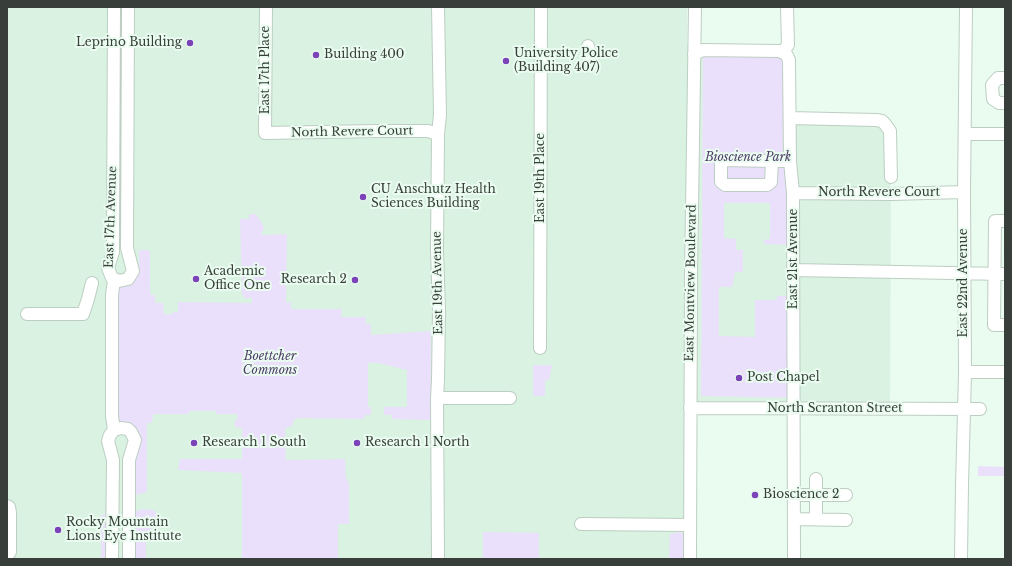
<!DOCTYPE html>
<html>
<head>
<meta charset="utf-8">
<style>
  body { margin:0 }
  #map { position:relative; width:1012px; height:566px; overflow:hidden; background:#eafcf0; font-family:"Libre Baskerville",serif }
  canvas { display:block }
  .frame { position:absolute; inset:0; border:8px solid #383f3a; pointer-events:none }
</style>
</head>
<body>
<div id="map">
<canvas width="1012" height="566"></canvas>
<div class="frame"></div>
</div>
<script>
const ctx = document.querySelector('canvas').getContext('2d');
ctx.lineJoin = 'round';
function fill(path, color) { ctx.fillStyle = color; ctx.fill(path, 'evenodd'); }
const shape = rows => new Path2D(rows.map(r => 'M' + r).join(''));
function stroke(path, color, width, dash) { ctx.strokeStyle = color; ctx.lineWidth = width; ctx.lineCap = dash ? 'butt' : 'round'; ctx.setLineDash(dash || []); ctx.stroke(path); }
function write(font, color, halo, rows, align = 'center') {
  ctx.font = font + ' "Libre Baskerville",serif'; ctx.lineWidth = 4; ctx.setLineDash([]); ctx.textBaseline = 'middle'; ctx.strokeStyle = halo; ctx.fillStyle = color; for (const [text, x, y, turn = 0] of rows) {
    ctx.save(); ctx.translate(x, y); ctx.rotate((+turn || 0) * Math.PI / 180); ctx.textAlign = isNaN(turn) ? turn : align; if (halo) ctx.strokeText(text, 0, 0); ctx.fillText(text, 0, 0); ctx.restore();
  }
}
const built = shape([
  [7,7,687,7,687,44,703,50,790,118,876,120,891,137,890,409,690,408,690,559,7,559]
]);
const green = shape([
  [703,50,786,54,793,245,764,244,764,240,770,239,770,203,724,203,724,238,736,239,736,250,743,250,743,272,735,272,732,287,719,287,719,336,755,337,755,300,777,300,777,296,794,296,794,398,701,396],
  [249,214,256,214,264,227,261,235,287,234,286,303,291,302,291,309,342,309,341,317,366,317,366,324,371,324,371,335,431,331,431,420,392,419,392,415,384,415,384,407,407,407,407,370,379,363,368,363,368,407,371,407,371,415,365,415,364,419,299,418,293,420,293,426,289,426,289,428,285,428,286,460,345,459,346,478,349,483,349,524,338,524,338,559,242,559,242,473,178,470,180,459,242,459,242,428,235,427,235,420,238,419,237,414,216,414,216,411,189,411,189,414,153,414,152,423,147,423,147,492,136,495,134,493,135,453,121,423,118,419,119,287,131,284,135,279,139,270,139,250,148,250,150,252,150,295,155,295,155,303,163,303,164,314,173,314,173,312,178,312,178,302,252,303,252,298,244,298,244,295,242,295,240,219,249,219],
  [533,365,552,365,549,380,545,380,545,396,533,396],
  [978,466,1005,467,1005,476,978,476],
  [142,509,153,510,156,512,156,517,151,521,151,536,146,536,146,559,133,559,135,512],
  [105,510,107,510,108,559,101,559,101,515,105,515],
  [677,531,681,532,685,537,685,559,669,559,670,534,677,533],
  [483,532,539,533,539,559,483,559]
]);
const minor = shape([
  [114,7,113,237,113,252,108,268,112,278,119,281,128,279,133,271,127,248,128,7],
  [266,7,265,133,379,131,428,131,438,134],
  [588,46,591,57],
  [783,51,788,45,787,7],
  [694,54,703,50,779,51,786,54,789,60,790,161,793,193,794,559],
  [1005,78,998,78,992,85,993,99,999,103,1005,103],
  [790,118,876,120,882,121,885,124,890,131,891,177],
  [965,134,1005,134],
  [772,161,771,182,767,185,725,185,721,182,721,164,724,160,772,161,790,161],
  [793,193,891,194,964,192],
  [1005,221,995,221,994,325,1005,325],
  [793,270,1005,274],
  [27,314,83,314,88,299,92,283],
  [540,348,541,7],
  [965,372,1005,372],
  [437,398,510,398],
  [690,408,980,409],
  [114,430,112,416,112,295,114,280],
  [794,495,846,495],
  [7,506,9,507,10,513,10,552,7,556],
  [794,519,846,520],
  [816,519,816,479],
  [581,524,690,525],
  [112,559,113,460,108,441,110,435,114,430,121,428,128,429,131,432,135,440,129,460,129,559],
  [438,559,437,398,438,380,439,310,437,250,438,134,440,115,438,7],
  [690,559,691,276,695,7],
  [961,559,962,485,965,373,964,192,966,7]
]);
const markers = [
  [190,43,4,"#7c43b9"],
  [316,55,4,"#7c43b9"],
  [506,61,4,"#7c43b9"],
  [363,197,4,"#7c43b9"],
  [196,279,4,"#7c43b9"],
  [355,280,4,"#7c43b9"],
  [739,378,4,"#7c43b9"],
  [194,443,4,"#7c43b9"],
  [357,443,4,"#7c43b9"],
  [755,495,4,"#7c43b9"],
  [58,530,4,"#7c43b9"]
];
const poiNames = [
  ["Leprino Building",182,43,"right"],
  ["University Police",514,54],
  ["(Building 407)",514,68],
  ["Building 400",324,55],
  ["CU Anschutz Health",371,190],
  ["Sciences Building",371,204],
  ["Academic",204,272],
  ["Office One",204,286],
  ["Research 2",347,280,"right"],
  ["Post Chapel",747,378],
  ["Research 1 South",202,443],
  ["Research 1 North",365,443],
  ["Bioscience 2",763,495],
  ["Rocky Mountain",66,523],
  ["Lions Eye Institute",66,537]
];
const streetNames = [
  ["East 17th Place",266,70,-90],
  ["North Revere Court",352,132,-1],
  ["East 19th Place",541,178,-90],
  ["North Revere Court",879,193],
  ["East 17th Avenue",111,217,-88],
  ["East 21st Avenue",794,259,-90],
  ["East 19th Avenue",438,283,-91],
  ["East Montview Boulevard",691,283,-89],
  ["East 22nd Avenue",964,283,-90],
  ["North Scranton Street",835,409]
];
const parkNames = [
  ["Bioscience Park",748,158],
  ["Boettcher",270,357],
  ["Commons",270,371]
];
fill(built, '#d9f2e1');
fill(green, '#ebe0fc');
stroke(minor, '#bccec2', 14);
stroke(minor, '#fff', 12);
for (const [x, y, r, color] of markers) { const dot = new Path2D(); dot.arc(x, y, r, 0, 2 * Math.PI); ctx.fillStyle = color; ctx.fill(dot); stroke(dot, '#eafcf0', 1.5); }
write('12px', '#383f3a', '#eafcf0', poiNames, 'left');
write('12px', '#383f3a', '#eafcf0', streetNames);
write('italic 12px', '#4f3c68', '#eafcf0', parkNames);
</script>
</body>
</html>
